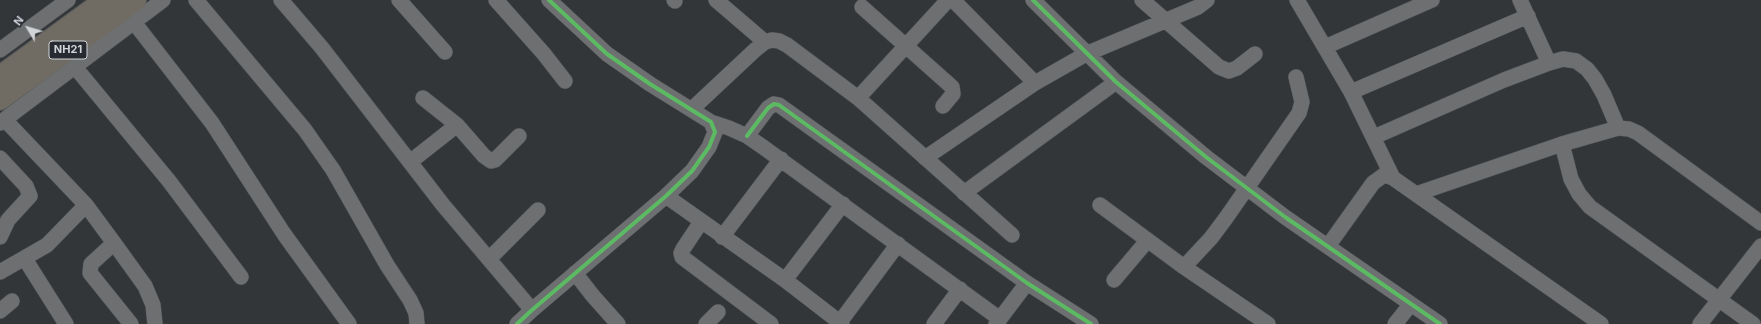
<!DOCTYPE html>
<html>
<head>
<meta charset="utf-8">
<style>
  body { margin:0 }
  #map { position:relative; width:1761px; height:324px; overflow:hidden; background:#333639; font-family:Inter,sans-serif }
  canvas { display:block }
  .north { position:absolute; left:8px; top:8px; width:40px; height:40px; -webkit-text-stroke:3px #272b31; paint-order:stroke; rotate:308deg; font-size:11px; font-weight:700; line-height:16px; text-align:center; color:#d1d4d8 }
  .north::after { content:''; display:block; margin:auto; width:14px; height:18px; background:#d1d4d8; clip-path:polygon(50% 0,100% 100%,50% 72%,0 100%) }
</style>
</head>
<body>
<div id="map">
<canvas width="1761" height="324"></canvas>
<div class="north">N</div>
</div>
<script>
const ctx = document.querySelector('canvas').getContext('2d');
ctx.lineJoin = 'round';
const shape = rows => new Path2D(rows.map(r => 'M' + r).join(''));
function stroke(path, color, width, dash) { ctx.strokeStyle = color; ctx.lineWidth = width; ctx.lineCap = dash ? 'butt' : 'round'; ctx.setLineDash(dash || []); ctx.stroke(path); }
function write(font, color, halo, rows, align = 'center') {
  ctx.font = font + ' Inter,sans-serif'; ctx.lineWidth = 4; ctx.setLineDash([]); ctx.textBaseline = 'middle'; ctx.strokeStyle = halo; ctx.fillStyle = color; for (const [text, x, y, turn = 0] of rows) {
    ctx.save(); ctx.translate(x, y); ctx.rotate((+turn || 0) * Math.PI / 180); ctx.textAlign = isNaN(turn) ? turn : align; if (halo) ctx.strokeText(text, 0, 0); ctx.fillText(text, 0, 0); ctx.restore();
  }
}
const minor = shape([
  [196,0,305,130,333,170,387,265,410,300,416,313,417,324],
  [281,0,322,48,443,205,532,310],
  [399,0,445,52],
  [496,0,544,54,565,81],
  [674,0,675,1],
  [716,0,765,42],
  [953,0,1035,83],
  [1033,0,1116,82,1206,157,1285,217,1440,324],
  [1142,0,1219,67,1229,71,1237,68,1255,54],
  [1297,0,1351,92,1393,178],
  [1520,0,1549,63],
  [862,7,952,87,953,94,943,106],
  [133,21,212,123,284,234,349,324],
  [1325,47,1432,0],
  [0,50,68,0],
  [75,67,169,181,241,277],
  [1351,92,1528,16],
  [423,98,457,125,484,156,491,161,495,160,519,136],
  [858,98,948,0],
  [692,109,755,50,765,42,772,40,779,41,787,45,858,98,1012,235],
  [5,120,86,205,114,243,145,286,153,305,155,324],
  [711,122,729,128,747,136,763,147,1000,319],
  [0,123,163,0],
  [747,136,768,108,774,104,779,105,1027,283,1091,324],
  [1374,137,1504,80,1549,63,1563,59,1576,61,1587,69,1595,79,1604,95,1618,128],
  [1562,144,1571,179,1579,194,1590,207,1753,324],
  [0,158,26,186,30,196,8,220,0,237],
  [925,158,1035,83,1086,54,1198,7,1207,0],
  [410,162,457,125],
  [964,193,1116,82],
  [1416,194,1562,144,1618,128,1629,129,1638,133,1761,223],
  [666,196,785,280,842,324],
  [1100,205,1184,267,1268,324],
  [701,222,683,249,681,253,682,257,771,324],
  [722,237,781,159],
  [114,243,91,264,90,273,131,324],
  [1328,246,1373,183,1384,175,1393,178,1601,324],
  [25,259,66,324],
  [489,259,538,210],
  [1184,267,1211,238,1226,218,1299,113,1302,102,1296,77],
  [0,272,47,245,86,205],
  [575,273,593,296,618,324],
  [785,280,843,204],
  [1114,280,1147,241],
  [0,311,12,301],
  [840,322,898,244],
  [517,324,532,310,666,196,692,171,709,147,715,132,711,122,650,84,607,54,549,0],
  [706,324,718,312],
  [934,324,960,289],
  [996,324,1027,283],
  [1395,324,1411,304],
  [1700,324,1761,246]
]);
const highway = shape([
  [0,77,106,0],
  [0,99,135,0]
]);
const cycleway = shape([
  [1033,0,1116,82,1206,157,1285,217,1440,324],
  [747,136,768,108,774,104,779,105,1027,283,1091,324],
  [517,324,532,310,666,196,692,171,709,147,715,132,711,122,650,84,607,54,549,0]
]);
const shields = [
  [68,50,38]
];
const shieldNames = [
  ["NH21",68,50]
];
stroke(minor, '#525558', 16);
stroke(highway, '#525558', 24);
stroke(minor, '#6d6f71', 15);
stroke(highway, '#706c64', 22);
stroke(cycleway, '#5cba63', 4);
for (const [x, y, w] of shields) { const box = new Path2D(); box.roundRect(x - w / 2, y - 9, w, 18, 3); ctx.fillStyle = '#272b31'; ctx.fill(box); stroke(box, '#d1d4d8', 1); }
write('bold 11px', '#d1d4d8', null, shieldNames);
</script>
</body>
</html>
